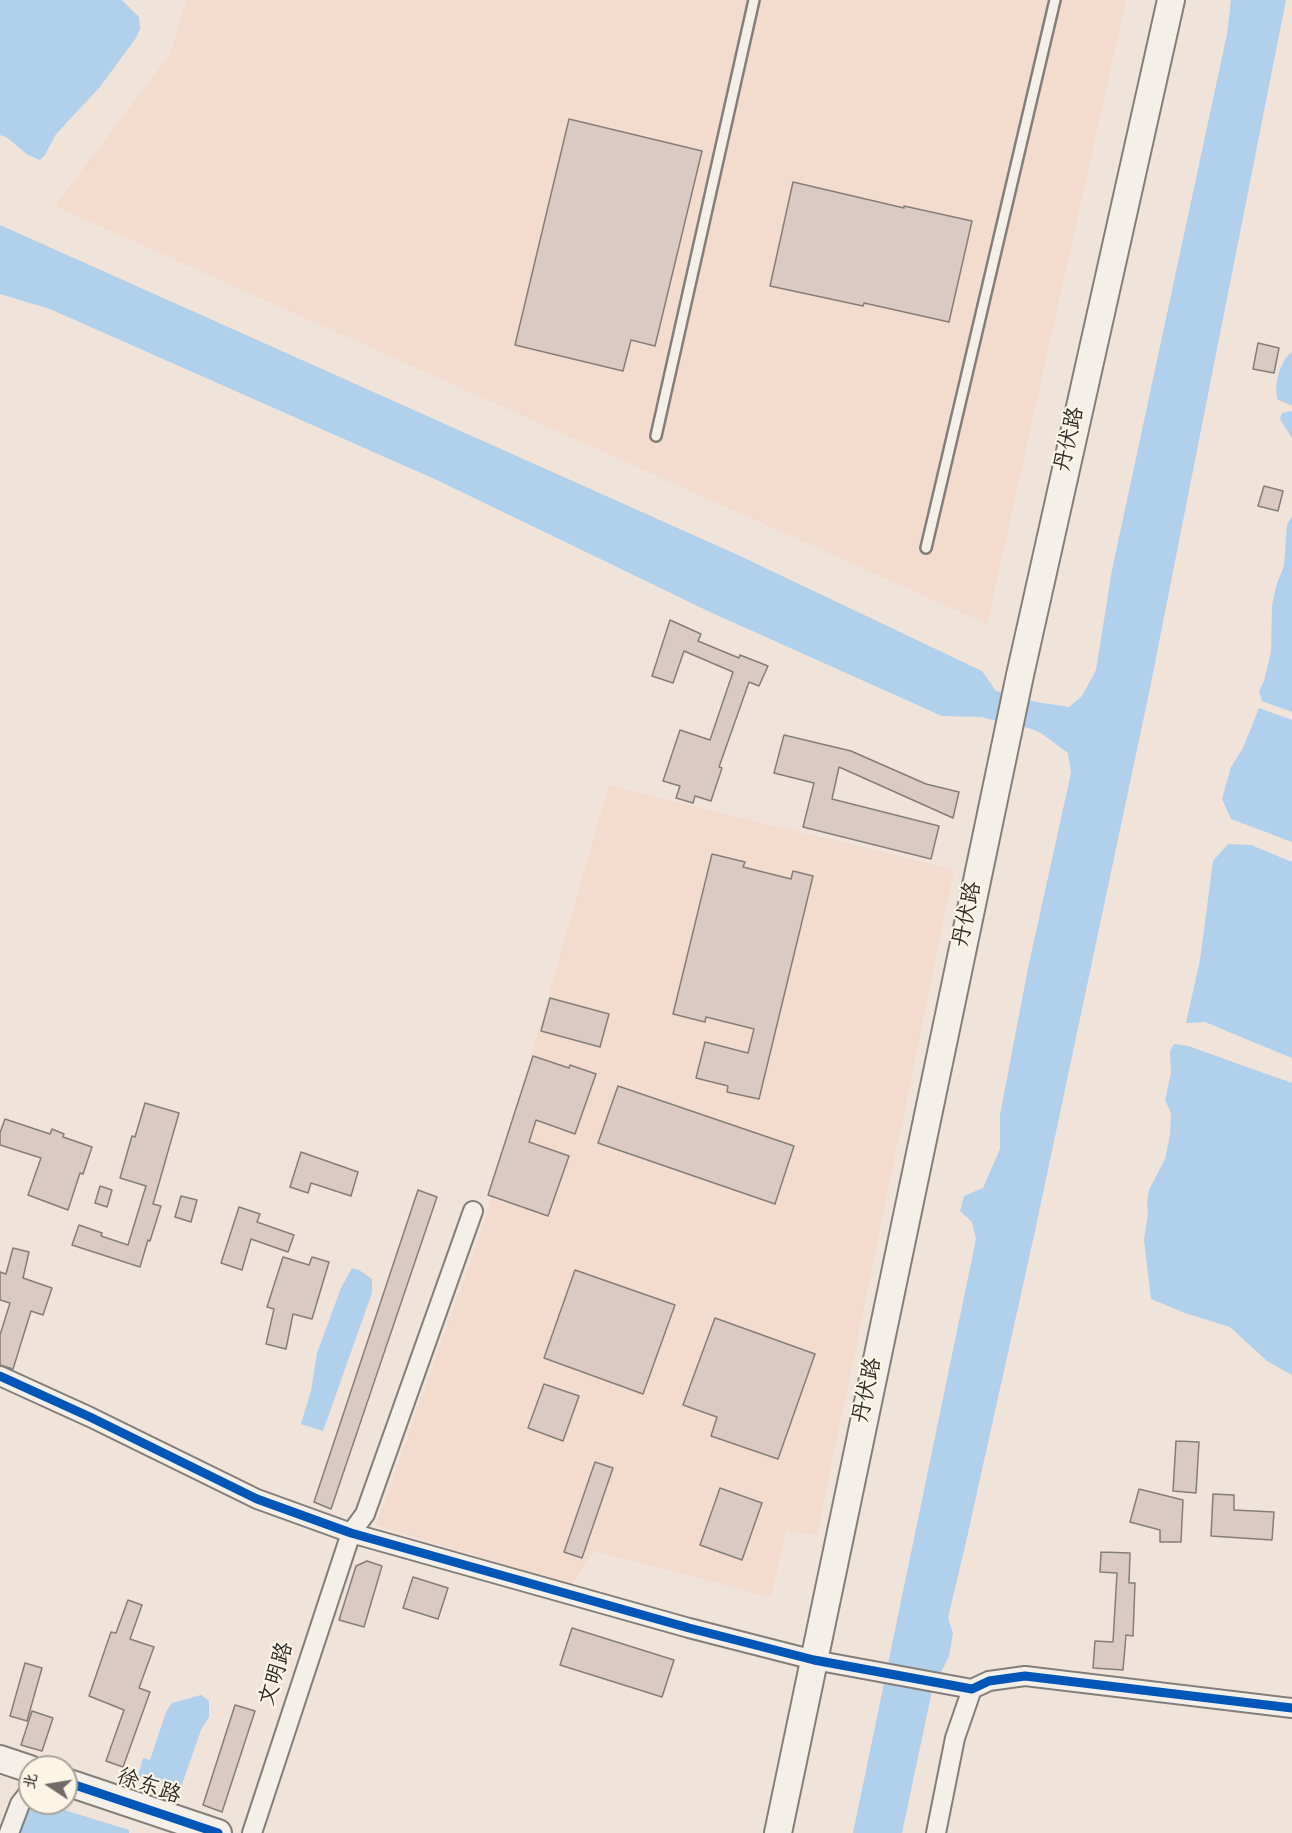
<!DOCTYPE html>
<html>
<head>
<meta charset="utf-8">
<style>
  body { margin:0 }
  #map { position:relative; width:1292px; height:1833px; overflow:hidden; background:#f0e3da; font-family:Dekko,"LXGW WenKai TC",sans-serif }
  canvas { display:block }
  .north { position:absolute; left:18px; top:1755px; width:60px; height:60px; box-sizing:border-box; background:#fcf5e5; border:2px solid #a8a49b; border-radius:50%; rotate:282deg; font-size:16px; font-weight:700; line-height:24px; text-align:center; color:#2b2b2b }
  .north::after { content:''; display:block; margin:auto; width:21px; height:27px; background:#706b68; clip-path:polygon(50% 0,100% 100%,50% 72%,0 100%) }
</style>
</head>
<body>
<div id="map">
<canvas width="1292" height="1833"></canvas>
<div class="north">北</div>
</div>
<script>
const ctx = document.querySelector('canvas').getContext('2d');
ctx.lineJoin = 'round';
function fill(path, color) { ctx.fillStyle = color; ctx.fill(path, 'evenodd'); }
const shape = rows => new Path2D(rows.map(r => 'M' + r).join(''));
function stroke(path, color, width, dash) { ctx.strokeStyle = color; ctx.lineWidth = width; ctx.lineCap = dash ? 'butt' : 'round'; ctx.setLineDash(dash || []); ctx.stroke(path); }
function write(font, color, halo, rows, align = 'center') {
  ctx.font = font + ' Dekko,"LXGW WenKai TC",sans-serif'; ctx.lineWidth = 4.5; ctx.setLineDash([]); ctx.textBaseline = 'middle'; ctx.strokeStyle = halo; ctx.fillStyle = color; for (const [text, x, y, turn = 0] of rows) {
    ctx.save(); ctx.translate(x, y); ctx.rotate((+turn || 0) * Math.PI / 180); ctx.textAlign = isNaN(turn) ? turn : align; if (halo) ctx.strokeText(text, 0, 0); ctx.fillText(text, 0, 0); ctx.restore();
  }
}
const built = shape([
  [187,0,1126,0,987,624,55,206,170,54],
  [609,785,954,870,817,1535,786,1531,771,1597,593,1551,572,1585,376,1525,482,1229]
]);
const water = shape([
  [0,0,122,0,139,17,140,29,136,38,99,88,56,134,45,155,40,160,28,155,6,137,0,135],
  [1231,0,1286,0,1149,693,1035,1231,966,1542,948,1618,953,1633,949,1656,932,1691,902,1833,853,1833,976,1239,972,1222,960,1211,964,1196,983,1188,1000,1149,1000,1115,1028,968,1071,773,1068,753,1041,733,1032,729,981,717,942,716,710,612,439,481,50,309,0,294,0,225,738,555,982,671,996,691,1036,702,1069,707,1082,696,1096,670,1112,570,1227,34],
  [1292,352,1292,406,1277,399,1276,385,1280,369,1286,357],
  [1292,411,1292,438,1280,419,1282,413],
  [1292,516,1292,712,1262,701,1259,691,1264,681,1271,652,1272,606,1276,586,1284,566,1287,525],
  [1259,708,1292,720,1292,842,1231,819,1222,799,1231,767,1243,748],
  [1228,844,1251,845,1292,862,1292,1058,1205,1022,1186,1023,1200,960,1213,861],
  [1174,1044,1188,1046,1292,1083,1292,1375,1267,1361,1230,1327,1185,1313,1151,1299,1144,1240,1148,1214,1147,1203,1149,1190,1165,1159,1170,1135,1171,1113,1165,1100,1171,1073,1170,1051],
  [352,1268,359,1270,372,1279,372,1293,323,1431,301,1424,311,1391,317,1353,341,1288],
  [201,1695,209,1701,209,1717,201,1730,180,1790,138,1776,143,1758,150,1760,166,1712,172,1703],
  [45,1804,129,1830,129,1833,16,1833,21,1815,30,1807]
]);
const building = shape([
  [569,119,702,151,655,346,631,340,623,371,515,345,569,119],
  [793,182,904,208,904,206,972,221,949,322,864,303,863,306,770,286,793,182],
  [1258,343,1279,348,1274,373,1253,369,1258,343],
  [1264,486,1283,491,1278,511,1258,506,1264,486],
  [670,620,701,634,698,641,739,658,740,655,768,666,759,686,749,682,719,767,722,768,711,801,695,796,693,803,676,798,680,786,663,781,680,730,710,740,733,672,684,651,673,683,652,676,670,620],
  [784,735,851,751,926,784,959,792,953,818,839,767,832,799,939,826,931,859,803,827,814,783,774,773,784,735],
  [712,854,745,862,743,867,791,879,793,871,813,876,759,1099,727,1092,728,1086,696,1078,705,1042,748,1053,754,1029,706,1017,705,1022,673,1014,712,854],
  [550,998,609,1014,600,1047,541,1031,550,998],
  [533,1056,569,1068,570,1065,596,1074,575,1134,536,1120,529,1142,569,1156,548,1216,488,1195,533,1056],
  [618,1086,794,1146,775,1204,598,1143,618,1086],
  [145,1103,179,1113,153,1204,161,1206,150,1241,148,1240,140,1267,72,1245,79,1225,102,1233,101,1236,128,1245,146,1186,120,1178,132,1136,135,1137,145,1103],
  [5,1119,50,1134,52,1129,64,1134,63,1137,92,1147,83,1174,80,1173,68,1210,28,1195,41,1158,0,1145,0,1133,5,1119],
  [301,1152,358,1172,351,1196,311,1183,308,1193,290,1187,301,1152],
  [100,1186,112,1190,107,1207,95,1203,100,1186],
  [418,1190,437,1197,331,1509,314,1502,418,1190],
  [181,1196,197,1200,191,1222,175,1217,181,1196],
  [239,1207,260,1214,257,1222,294,1235,288,1252,251,1239,242,1270,221,1263,239,1207],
  [13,1248,29,1252,23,1278,52,1288,43,1315,31,1311,13,1369,0,1365,0,1335,10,1303,0,1300,0,1272,6,1274,13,1248],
  [283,1257,309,1265,312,1257,329,1262,312,1319,293,1314,286,1349,266,1344,274,1309,267,1307,283,1257],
  [575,1270,675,1305,643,1394,544,1358,575,1270],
  [715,1318,815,1354,778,1459,711,1436,717,1417,683,1405,715,1318],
  [544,1384,579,1396,563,1441,528,1428,544,1384],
  [1176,1441,1199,1442,1196,1493,1173,1491,1176,1441],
  [595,1462,613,1468,582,1558,564,1552,595,1462],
  [720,1488,762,1503,742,1560,700,1545,720,1488],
  [1139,1489,1183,1500,1181,1542,1160,1542,1160,1530,1130,1522,1139,1489],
  [1213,1494,1234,1495,1234,1510,1274,1512,1272,1540,1211,1536,1213,1494],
  [1101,1552,1130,1553,1129,1583,1135,1583,1133,1636,1126,1635,1123,1670,1093,1668,1095,1641,1113,1642,1117,1573,1100,1572,1101,1552],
  [367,1561,382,1566,364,1627,339,1620,356,1566,367,1561],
  [413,1577,448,1588,438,1619,403,1608,413,1577],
  [128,1600,142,1605,130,1639,154,1647,139,1688,150,1692,123,1767,106,1761,124,1710,89,1696,111,1632,116,1633,128,1600],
  [572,1628,674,1660,662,1697,560,1665,572,1628],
  [25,1663,42,1668,27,1721,10,1716,25,1663],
  [235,1705,255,1711,222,1812,203,1805,235,1705],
  [32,1711,53,1718,42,1751,21,1745,32,1711]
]);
const lane = shape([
  [656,436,754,0],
  [926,548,1055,0]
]);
const street = shape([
  [0,1376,90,1417,257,1499,351,1533,689,1628,814,1660,972,1689,989,1681,1025,1676,1292,1708],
  [9,1833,20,1804,30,1791],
  [252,1833,351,1533,365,1514,473,1211],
  [936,1833,955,1738,972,1689]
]);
const secondary = shape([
  [0,1759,30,1769],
  [66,1782,218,1833],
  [778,1833,1020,675,1171,0]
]);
const cycleway = shape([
  [0,1376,90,1417,257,1499,351,1533,689,1628,814,1660,972,1689,989,1681,1025,1676,1292,1708],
  [66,1782,218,1833]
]);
const streetNames = [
  ["丹伏路",1072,440,-77],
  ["丹伏路",970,915,-78],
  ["丹伏路",870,1391,-78],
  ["文明路",279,1675,-72],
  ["徐东路",148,1789,19]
];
fill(built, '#f3dbce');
fill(water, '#b0d0eb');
fill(building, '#dbcac4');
stroke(building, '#847e7a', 1.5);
stroke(lane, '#847e7a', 14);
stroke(street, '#847e7a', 22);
stroke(secondary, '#847e7a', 30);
stroke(lane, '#f4f0e9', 9);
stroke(street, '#f4f0e9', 18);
stroke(secondary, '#f4f0e9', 26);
stroke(cycleway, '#0057b8', 9);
write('22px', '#2b2b2b', '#fcf5e5', streetNames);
</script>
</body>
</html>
